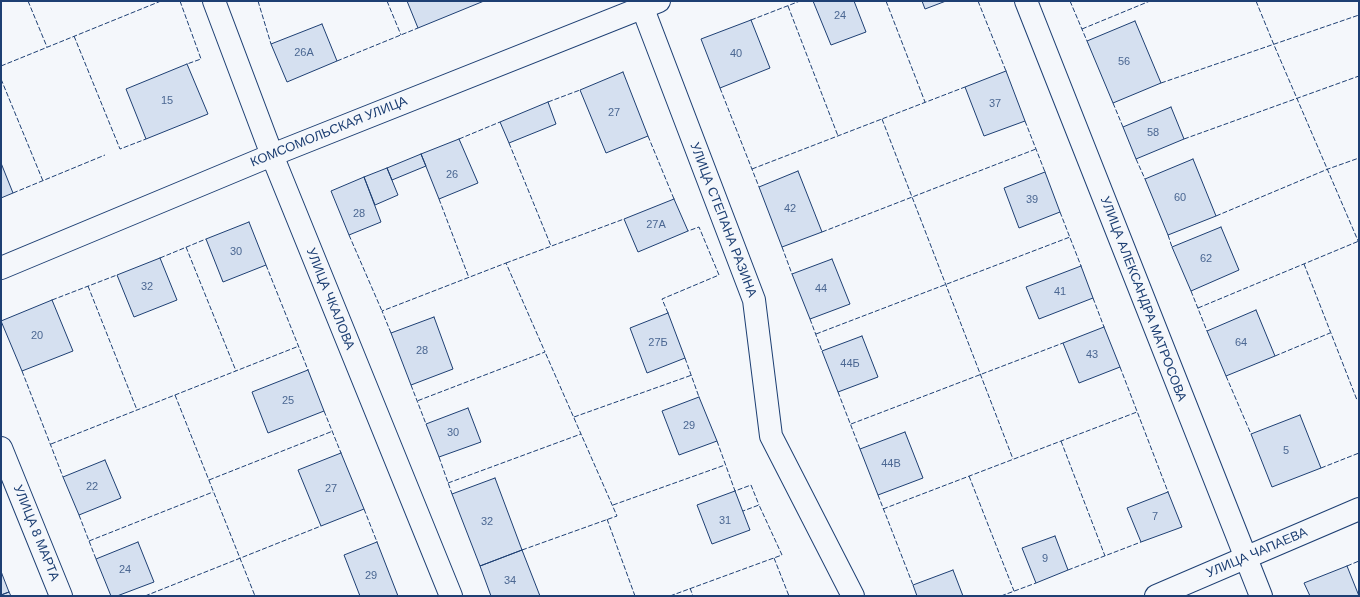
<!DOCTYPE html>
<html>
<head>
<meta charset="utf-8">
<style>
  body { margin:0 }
  #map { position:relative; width:1360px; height:597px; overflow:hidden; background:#f4f7fb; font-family:Helvetica,sans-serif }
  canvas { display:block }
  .frame { position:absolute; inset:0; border:2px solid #1d3f73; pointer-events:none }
</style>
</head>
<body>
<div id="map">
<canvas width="1360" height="597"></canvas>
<div class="frame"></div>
</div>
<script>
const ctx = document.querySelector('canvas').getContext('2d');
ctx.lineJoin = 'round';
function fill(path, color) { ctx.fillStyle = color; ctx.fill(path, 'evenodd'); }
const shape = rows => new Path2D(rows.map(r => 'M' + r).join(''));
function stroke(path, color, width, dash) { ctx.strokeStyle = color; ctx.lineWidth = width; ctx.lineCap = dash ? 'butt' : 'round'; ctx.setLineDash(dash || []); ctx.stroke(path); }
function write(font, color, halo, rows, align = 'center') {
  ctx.font = font + ' Helvetica,sans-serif'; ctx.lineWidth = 3; ctx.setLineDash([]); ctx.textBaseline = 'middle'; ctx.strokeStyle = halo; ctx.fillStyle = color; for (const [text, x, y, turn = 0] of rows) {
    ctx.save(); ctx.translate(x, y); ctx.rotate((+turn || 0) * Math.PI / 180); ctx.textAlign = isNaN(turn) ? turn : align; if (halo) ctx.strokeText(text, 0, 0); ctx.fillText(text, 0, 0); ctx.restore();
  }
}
const building = shape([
  [407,1,484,1,418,28,407,1],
  [813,1,854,1,866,32,831,45,813,1],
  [922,1,946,1,925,9,922,1],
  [751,20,770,68,720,88,701,39,751,20],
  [1135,21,1161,83,1113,103,1087,41,1135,21],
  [322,24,337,61,287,82,271,44,322,24],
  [187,64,208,114,146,139,126,89,187,64],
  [1006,71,1025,121,984,136,965,87,1006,71],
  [623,72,648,136,606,153,580,90,623,72],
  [548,102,556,124,509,143,500,122,548,102],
  [1171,107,1184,139,1136,159,1123,127,1171,107],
  [459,139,478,183,439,199,421,154,459,139],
  [421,154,426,166,392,180,387,168,421,154],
  [1193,159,1216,216,1168,235,1145,179,1193,159],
  [1,163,13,193,1,198,1,163],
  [387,168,398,195,375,205,364,177,387,168],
  [798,171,822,232,782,247,759,187,798,171],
  [1045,172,1060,212,1019,228,1004,188,1045,172],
  [364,177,381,222,349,235,331,191,364,177],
  [674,199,688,231,638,252,624,219,674,199],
  [249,222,266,265,223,282,206,239,249,222],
  [1221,227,1239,270,1191,291,1172,247,1221,227],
  [160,258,177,300,134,317,117,275,160,258],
  [832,259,850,304,810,319,792,274,832,259],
  [1081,266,1093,298,1039,319,1026,287,1081,266],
  [52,300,73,351,22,371,1,321,52,300],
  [1256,310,1275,356,1226,376,1207,331,1256,310],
  [668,313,685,358,647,373,630,328,668,313],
  [434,317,453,369,411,385,391,333,434,317],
  [1104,327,1120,367,1079,383,1063,343,1104,327],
  [862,336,878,377,838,392,822,351,862,336],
  [308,370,324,411,268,433,252,392,308,370],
  [699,397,717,441,679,455,662,411,699,397],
  [468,408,481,442,439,457,426,424,468,408],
  [1300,415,1321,468,1272,487,1251,434,1300,415],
  [905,432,923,478,878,495,860,449,905,432],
  [341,453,364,509,321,526,298,470,341,453],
  [105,460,121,498,79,515,63,477,105,460],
  [495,478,522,550,480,566,452,494,495,478],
  [735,491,750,530,712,544,697,505,735,491],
  [1168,492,1182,527,1141,542,1127,508,1168,492],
  [1055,536,1068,570,1036,583,1022,548,1055,536],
  [138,542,154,582,117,596,111,596,96,559,138,542],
  [377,542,398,596,360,596,344,555,377,542],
  [522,550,540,596,491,596,480,566,522,550],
  [1347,566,1359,596,1310,596,1304,583,1347,566],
  [953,570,963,596,917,596,913,585,953,570],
  [2,574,9,592,1,595,1,575,2,574],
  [9,592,11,596,1,596,1,595,9,592]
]);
const minor = shape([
  [214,1,272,155,451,596],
  [640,1,754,300,771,436,853,596],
  [1,448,61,596],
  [1156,596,1359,509]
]);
const tertiary = shape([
  [1026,1,1261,596],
  [1,268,272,155,659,1]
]);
const fence = shape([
  [28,1,47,47],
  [180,1,201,59,187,64],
  [258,1,271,44],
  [387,1,401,35],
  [886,1,925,102],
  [978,1,1006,71],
  [1070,1,1087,41],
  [1256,1,1274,45,1359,243],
  [788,6,838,136],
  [751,20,800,1],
  [1082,29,1150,1],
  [74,36,120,149,146,139],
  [337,61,418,28],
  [1,66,161,1],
  [1,79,43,181],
  [1161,83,1359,15],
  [720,88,759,187],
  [548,102,580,90],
  [1113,103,1123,127],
  [882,119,1013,459],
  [1025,121,1045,172],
  [648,136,674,199],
  [459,139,500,122],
  [1184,139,1359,76],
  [509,143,551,246],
  [1136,159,1145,179],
  [752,169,965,87],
  [13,193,105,155],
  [439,199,469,278],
  [1060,212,1081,266],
  [1216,216,1328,169,1359,158],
  [822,232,1036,149],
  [349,235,382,311],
  [1168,235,1172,247],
  [186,247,236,371],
  [782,247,792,274],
  [160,258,206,239],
  [506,263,624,219],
  [1304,264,1357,400],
  [266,265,308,370],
  [88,286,137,410],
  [1191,291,1207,331],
  [1093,298,1104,327],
  [52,300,117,275],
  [1198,308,1359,241],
  [668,313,662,299,719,275,699,227,688,231],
  [810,319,822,351],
  [391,333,382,311,506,263,545,352,417,401],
  [816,334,1070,237],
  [1275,356,1330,333],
  [685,358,699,397],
  [1120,367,1168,492],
  [22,371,63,477],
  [1226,376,1251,434],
  [411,385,426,424],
  [838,392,860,449],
  [175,395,255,596],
  [324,411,341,453],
  [574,417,692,375],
  [851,424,1063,343],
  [717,441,735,491,751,485,759,505],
  [1061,441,1105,556],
  [51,444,299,346],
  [439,457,452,494],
  [1321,468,1359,453],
  [969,476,1014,591],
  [209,480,333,431],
  [448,483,581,434],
  [878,495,913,585],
  [613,505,725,465],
  [364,509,377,542],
  [883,509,1137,412],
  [79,515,96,559],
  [607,519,635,596],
  [89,541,213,492],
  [522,550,617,516,545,352],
  [774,558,789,596],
  [1347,566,1359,561],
  [1068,570,1141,542],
  [690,588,693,596],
  [145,596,321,526],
  [670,596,782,555,759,505,743,511],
  [1001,596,1036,583]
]);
const numberNames = [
  ["24",840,16],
  ["26А",304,53],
  ["40",736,54],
  ["56",1124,62],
  ["15",167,101],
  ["37",995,104],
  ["27",614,113],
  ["58",1153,133],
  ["26",452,175],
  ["60",1180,198],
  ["39",1032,200],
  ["42",790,209],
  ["28",359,214],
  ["27А",656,225],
  ["30",236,252],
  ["62",1206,259],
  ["32",147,287],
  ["44",821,289],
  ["41",1060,292],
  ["20",37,336],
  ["27Б",658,343],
  ["64",1241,343],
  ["28",422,351],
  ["43",1092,355],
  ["44Б",850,364],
  ["25",288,401],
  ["29",689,426],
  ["30",453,433],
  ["5",1286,451],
  ["44В",891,464],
  ["22",92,487],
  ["27",331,489],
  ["7",1155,517],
  ["31",725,521],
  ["32",487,522],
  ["9",1045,559],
  ["24",125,570],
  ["29",371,576],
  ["34",510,581]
];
const streetNames = [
  ["КОМСОМОЛЬСКАЯ УЛИЦА",329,132,-22],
  ["УЛИЦА СТЕПАНА РАЗИНА",723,220,69],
  ["УЛИЦА ЧКАЛОВА",330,299,68],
  ["УЛИЦА АЛЕКСАНДРА МАТРОСОВА",1143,299,69],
  ["УЛИЦА 8 МАРТА",36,533,68],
  ["УЛИЦА ЧАПАЕВА",1257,553,-23]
];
fill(building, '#d5e0f0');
stroke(building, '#1d3f73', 1);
stroke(minor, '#1d3f73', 24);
stroke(tertiary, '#1d3f73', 24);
stroke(minor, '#f4f7fb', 22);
stroke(tertiary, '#f4f7fb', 22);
stroke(fence, '#1d3f73', 1, [5, 2]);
write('11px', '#4b6792', null, numberNames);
write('13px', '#1d3f73', '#f4f7fb', streetNames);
</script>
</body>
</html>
